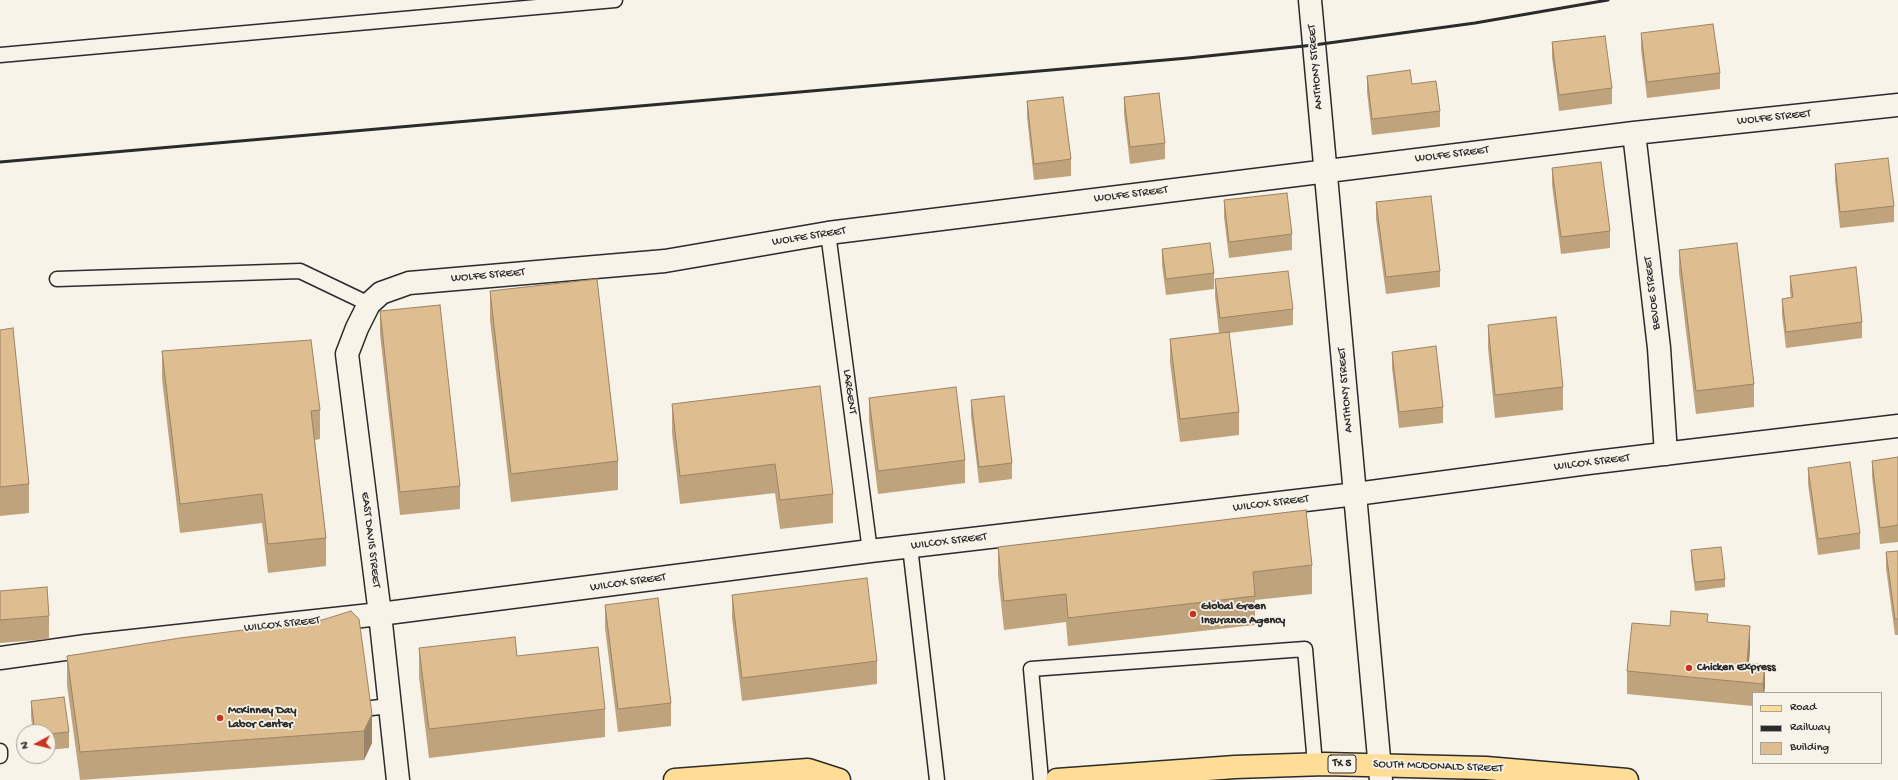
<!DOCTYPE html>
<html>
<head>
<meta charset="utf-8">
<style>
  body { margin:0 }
  #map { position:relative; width:1898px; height:780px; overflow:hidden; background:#f7f3e8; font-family:"Gochi Hand",sans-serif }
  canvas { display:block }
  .legend { position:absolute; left:1752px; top:692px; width:130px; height:72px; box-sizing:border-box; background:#f7f3e8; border:1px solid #a5a39c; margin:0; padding:5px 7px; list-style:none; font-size:12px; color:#2b2b2b }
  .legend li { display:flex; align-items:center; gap:8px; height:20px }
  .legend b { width:20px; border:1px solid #a5a39c }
  .north { position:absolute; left:16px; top:724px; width:40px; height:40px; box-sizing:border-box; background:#f7f3e8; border:1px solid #a5a39c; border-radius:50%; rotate:263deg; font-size:11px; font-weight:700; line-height:16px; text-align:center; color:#2b2b2b }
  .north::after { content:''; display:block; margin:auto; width:14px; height:18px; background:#c8321e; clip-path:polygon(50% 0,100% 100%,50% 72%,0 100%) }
</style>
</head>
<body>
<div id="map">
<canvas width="1898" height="780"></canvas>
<ul class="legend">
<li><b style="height:5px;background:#fedd96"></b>Road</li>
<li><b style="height:5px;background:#2b2b2b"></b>Railway</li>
<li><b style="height:11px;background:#debd91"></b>Building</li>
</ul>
<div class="north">N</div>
</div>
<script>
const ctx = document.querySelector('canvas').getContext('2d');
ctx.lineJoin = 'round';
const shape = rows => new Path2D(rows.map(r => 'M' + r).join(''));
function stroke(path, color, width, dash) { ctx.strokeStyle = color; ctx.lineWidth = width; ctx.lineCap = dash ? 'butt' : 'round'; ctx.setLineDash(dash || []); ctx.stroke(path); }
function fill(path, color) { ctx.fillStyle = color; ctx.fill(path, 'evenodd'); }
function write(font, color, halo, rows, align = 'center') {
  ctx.font = font + ' "Gochi Hand",sans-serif'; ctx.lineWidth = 3.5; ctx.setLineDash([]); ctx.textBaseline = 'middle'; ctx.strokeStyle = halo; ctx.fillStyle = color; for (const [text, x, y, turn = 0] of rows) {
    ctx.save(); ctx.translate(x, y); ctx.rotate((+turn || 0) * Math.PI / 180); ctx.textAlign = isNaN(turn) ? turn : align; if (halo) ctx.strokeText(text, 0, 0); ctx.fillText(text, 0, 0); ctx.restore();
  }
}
const service = shape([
  [0,55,615,0],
  [828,233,870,551],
  [57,279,300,271,369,304],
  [910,547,937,780],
  [353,710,390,706],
  [0,751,0,756],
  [1041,780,1031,669,1305,649,1315,764]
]);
const minor = shape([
  [1310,0,1381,780],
  [1634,133,1659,348,1666,454],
  [0,658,86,646,380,614,870,551,1356,494,1588,463,1898,426],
  [398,780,380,614,347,354,357,328,369,304,381,293,409,283,665,261,828,233,1634,133,1898,105]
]);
const primary = shape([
  [675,780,808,770,839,780],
  [1057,780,1235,767,1325,764,1486,768,1627,780]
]);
const rail = shape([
  [0,162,1188,58,1314,45,1475,23,1608,0]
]);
const wall = shape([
  [1641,33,1720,73,1720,89,1647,98,1641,49],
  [1552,42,1612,88,1612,104,1559,111,1552,58],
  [1367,76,1412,84,1440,111,1440,127,1372,135,1367,92],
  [1124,97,1165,143,1165,159,1130,164,1124,114],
  [1027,101,1071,159,1071,176,1034,180,1027,117],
  [1835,164,1894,206,1894,222,1840,228,1835,180],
  [1552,168,1610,231,1610,248,1561,254,1552,185],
  [1224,200,1292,234,1292,250,1229,258,1224,217],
  [1376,202,1440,271,1440,287,1386,294,1376,219],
  [1162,249,1214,273,1214,289,1166,295,1162,265],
  [1679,250,1754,384,1754,407,1696,414,1679,273],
  [1790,276,1862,322,1862,338,1786,348,1782,315,1782,299,1791,297,1790,292],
  [1215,279,1293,309,1293,325,1229,333,1239,412,1239,435,1180,442,1170,362,1170,339,1219,333,1215,296],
  [490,291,618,461,618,490,511,502,490,320],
  [380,311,460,486,460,509,400,515,380,334],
  [1488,325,1563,387,1563,410,1495,418,1488,348],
  [0,330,29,484,29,513,0,516],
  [162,351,320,410,320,439,315,440,326,538,326,566,268,573,262,523,180,533,162,379],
  [1392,352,1443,407,1443,423,1399,428,1392,368],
  [869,398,965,460,965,483,878,494,869,421],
  [971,400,1012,463,1012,479,979,483,971,416],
  [672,404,833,494,833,523,780,529,775,493,680,504,672,433],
  [1898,457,1898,542,1880,544,1872,477,1872,461],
  [1808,468,1860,533,1860,549,1818,555,1808,484],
  [998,547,1312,565,1312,594,1255,600,1255,625,1068,646,1066,622,1004,630,998,575],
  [1691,550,1725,579,1725,587,1695,591,1691,559],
  [1898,551,1898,635,1895,635,1886,568,1886,552],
  [0,591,49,616,49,639,0,643],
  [732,595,877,661,877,684,742,701,732,618],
  [605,605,671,703,671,726,618,732,605,628],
  [322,620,372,743,364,760,80,780,67,685,67,656],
  [1708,623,1750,649,1749,663,1765,665,1764,693,1753,693,1753,706,1627,694,1627,671,1670,626],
  [419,648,517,656,605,709,605,737,429,758,419,677],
  [31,701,69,732,69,748,48,750,48,732,33,732,31,717]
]);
const shadedWall = shape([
  [1750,626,1750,649,1747,683,1747,663],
  [1765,665,1765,688,1764,693,1763,693,1763,684],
  [372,714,372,743,364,760,364,731]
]);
const building = shape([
  [1713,24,1720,73,1647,82,1641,33,1713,24],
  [1605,36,1612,88,1559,95,1552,42,1605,36],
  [1410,70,1412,84,1436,81,1440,111,1372,119,1367,76,1410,70],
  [1159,93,1165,143,1130,147,1124,97,1159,93],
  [1063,97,1071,159,1034,164,1027,101,1063,97],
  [1888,158,1894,206,1840,212,1835,164,1888,158],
  [1601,162,1610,231,1561,237,1552,168,1601,162],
  [1287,193,1292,234,1229,242,1224,200,1287,193],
  [1431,196,1440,271,1386,277,1376,202,1431,196],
  [1210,243,1214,273,1166,279,1162,249,1210,243],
  [1737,243,1754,384,1696,391,1679,250,1737,243],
  [1856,267,1862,322,1786,332,1782,299,1793,297,1790,276,1856,267],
  [1288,271,1293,309,1220,318,1215,279,1288,271],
  [597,279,618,461,511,474,490,291,597,279],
  [440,305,460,486,400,492,380,311,440,305],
  [1556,317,1563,387,1495,395,1488,325,1556,317],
  [13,328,29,484,0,487,0,330,13,328],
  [1229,332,1239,412,1180,419,1170,339,1229,332],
  [311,340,320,410,311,411,326,538,268,544,262,494,180,504,162,351,311,340],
  [1436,346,1443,407,1399,412,1392,352,1436,346],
  [820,386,833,494,780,500,775,464,680,476,672,404,820,386],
  [956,387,965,460,878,471,869,398,956,387],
  [1004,396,1012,463,979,467,971,400,1004,396],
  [1898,457,1898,525,1880,528,1872,461,1898,457],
  [1850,462,1860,533,1818,539,1808,468,1850,462],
  [1306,510,1312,565,1253,572,1255,596,1068,618,1066,594,1004,601,998,547,1306,510],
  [1721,547,1725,579,1695,582,1691,550,1721,547],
  [1898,551,1898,619,1895,619,1886,552,1898,551],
  [867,578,877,661,742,678,732,595,867,578],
  [47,587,49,616,0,620,0,591,47,587],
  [658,598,671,703,618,709,605,605,658,598],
  [351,611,359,619,372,714,364,731,80,752,67,656,180,638,322,620,351,611],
  [1671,611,1708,614,1707,622,1750,626,1747,663,1765,665,1763,684,1627,671,1632,623,1670,626,1671,611],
  [515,637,517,656,598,647,605,709,429,729,419,648,515,637],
  [64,697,69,732,48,734,48,732,35,732,31,701,64,697]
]);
const markers = [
  [1193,614,4,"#c8321e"],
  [1689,668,4,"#c8321e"],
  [220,718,4,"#c8321e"]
];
const shields = [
  [1342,764,28]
];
const shieldNames = [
  ["TX 5",1342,764]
];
const streetNames = [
  ["ANTHONY STREET",1316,67,-95],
  ["WOLFE STREET",1774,118,-6],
  ["WOLFE STREET",1452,155,-7],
  ["WOLFE STREET",1131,195,-7],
  ["WOLFE STREET",809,237,-9],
  ["WOLFE STREET",488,276,-5],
  ["BEVOE STREET",1653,293,-97],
  ["ANTHONY STREET",1346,390,-95],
  ["LARGENT",849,392,82],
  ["WILCOX STREET",1592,463,-7],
  ["WILCOX STREET",1271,504,-7],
  ["EAST DAVIS STREET",370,540,83],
  ["WILCOX STREET",949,542,-7],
  ["WILCOX STREET",628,583,-8],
  ["WILCOX STREET",282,625,-6],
  ["SOUTH MCDONALD STREET",1438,767,2]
];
const poiNames = [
  ["Global Green",1201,607],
  ["Insurance Agency",1201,621],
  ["Chicken Express",1697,668],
  ["McKinney Day",228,711],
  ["Labor Center",228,725]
];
stroke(service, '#2b2b2b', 17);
stroke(minor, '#2b2b2b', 25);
stroke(primary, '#2b2b2b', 25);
stroke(service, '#f7f3e8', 14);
stroke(minor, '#f7f3e8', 22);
stroke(primary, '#fedd96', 22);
stroke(rail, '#2b2b2b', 3);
fill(wall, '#bfa37d');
fill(shadedWall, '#9b8466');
fill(building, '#debd91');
stroke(building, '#9b8466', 1);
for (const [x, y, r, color] of markers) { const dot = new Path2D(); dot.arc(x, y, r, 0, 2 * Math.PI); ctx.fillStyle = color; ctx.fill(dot); stroke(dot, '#f7f3e8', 1.5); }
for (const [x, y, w] of shields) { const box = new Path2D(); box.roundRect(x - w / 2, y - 9, w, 18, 3); ctx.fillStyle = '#f7f3e8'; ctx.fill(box); stroke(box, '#2b2b2b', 1); }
write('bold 11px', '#2b2b2b', null, shieldNames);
write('12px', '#2b2b2b', '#f7f3e8', streetNames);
write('bold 12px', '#2b2b2b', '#f7f3e8', poiNames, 'left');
</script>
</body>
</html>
